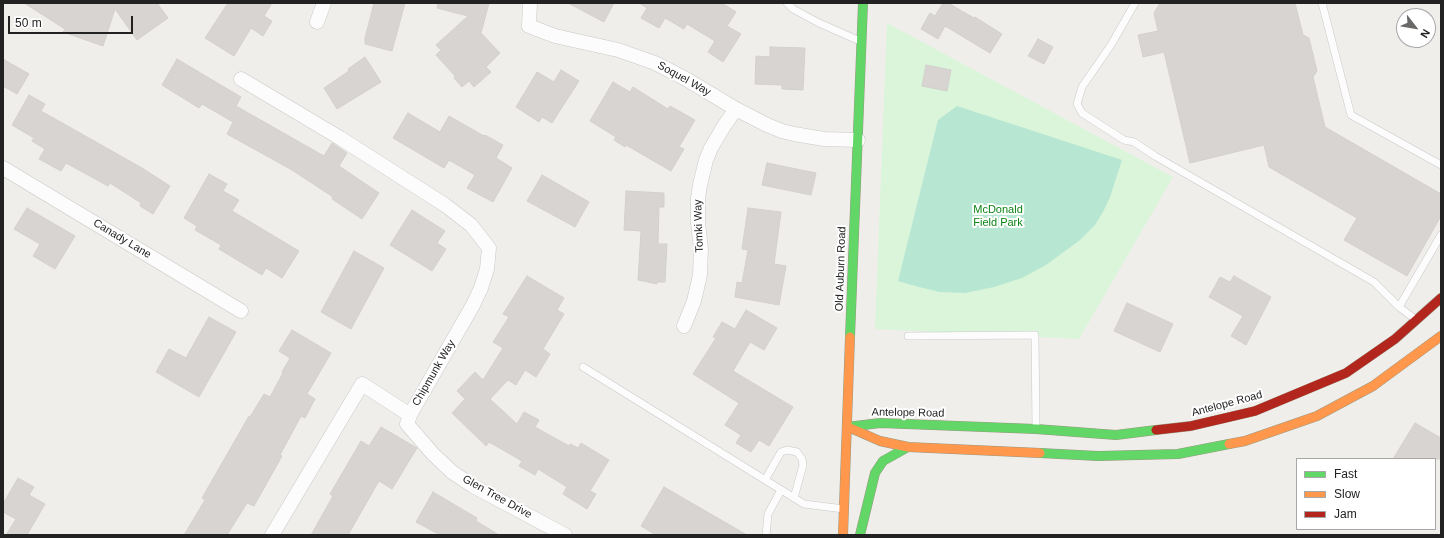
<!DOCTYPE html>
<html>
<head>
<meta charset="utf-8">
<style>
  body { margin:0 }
  #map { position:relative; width:1444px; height:538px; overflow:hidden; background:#f0eeeb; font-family:Arial,sans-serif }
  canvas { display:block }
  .frame { position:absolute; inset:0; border:4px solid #222; pointer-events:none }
  .legend { position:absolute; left:1296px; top:458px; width:140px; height:72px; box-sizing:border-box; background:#fff; border:1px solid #a7a7a7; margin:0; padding:5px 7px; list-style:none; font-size:12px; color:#222 }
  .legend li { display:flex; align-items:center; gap:8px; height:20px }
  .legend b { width:20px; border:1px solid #a7a7a7 }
  .north { position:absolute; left:1396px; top:8px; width:40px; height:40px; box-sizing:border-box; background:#fff; border:1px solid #a7a7a7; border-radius:50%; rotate:121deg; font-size:11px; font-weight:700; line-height:16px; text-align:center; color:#222 }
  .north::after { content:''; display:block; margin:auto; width:14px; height:18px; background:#6a6968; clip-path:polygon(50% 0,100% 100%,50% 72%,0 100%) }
  .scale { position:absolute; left:8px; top:16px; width:125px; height:18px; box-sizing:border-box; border:2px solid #222; border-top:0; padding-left:5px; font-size:12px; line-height:14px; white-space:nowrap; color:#222; -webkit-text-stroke:3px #fff; paint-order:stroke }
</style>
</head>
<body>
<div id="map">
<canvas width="1444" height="538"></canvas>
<div class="frame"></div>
<ul class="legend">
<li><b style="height:5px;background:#63d668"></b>Fast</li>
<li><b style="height:5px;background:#ff974d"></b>Slow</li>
<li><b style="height:5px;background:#b3261e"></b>Jam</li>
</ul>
<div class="north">N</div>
<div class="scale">50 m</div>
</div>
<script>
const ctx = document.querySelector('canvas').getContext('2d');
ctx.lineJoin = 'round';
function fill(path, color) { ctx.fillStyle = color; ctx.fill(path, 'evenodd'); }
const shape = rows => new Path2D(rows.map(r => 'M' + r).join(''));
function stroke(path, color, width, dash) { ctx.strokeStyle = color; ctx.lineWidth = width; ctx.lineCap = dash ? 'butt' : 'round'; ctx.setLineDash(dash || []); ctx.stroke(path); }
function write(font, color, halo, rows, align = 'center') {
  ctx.font = font + ' Arial,sans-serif'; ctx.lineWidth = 4; ctx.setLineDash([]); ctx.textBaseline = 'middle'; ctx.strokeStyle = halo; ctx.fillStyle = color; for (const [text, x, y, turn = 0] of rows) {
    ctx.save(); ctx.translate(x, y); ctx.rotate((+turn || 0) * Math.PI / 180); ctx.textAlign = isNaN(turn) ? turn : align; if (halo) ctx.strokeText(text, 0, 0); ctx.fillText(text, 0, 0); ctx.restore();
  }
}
const park = shape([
  [887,23,1173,177,1079,339,875,329]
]);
const pitch = shape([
  [957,106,1122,160,1110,197,1104,210,1095,225,1080,240,1046,265,1022,278,994,287,965,293,940,292,919,287,898,281,938,120]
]);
const building = shape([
  [24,3,157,3,168,18,137,40,115,9,103,46,63,32,65,29,24,3],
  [228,3,272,3,264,16,272,21,263,36,251,28,234,56,205,38,228,3],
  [374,3,405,3,392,51,365,44,365,38,374,3],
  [438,3,489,3,481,33,500,53,486,67,491,72,474,87,469,81,462,87,454,78,455,76,436,55,441,50,436,45,468,16,437,8,438,3],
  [568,3,614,3,604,22,568,3],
  [639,3,722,3,736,12,727,26,741,34,723,62,708,52,715,41,687,24,684,29,665,18,659,28,641,18,647,8,639,3],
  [943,3,948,3,974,18,975,17,1002,34,990,53,945,26,938,39,921,29,930,13,935,16,943,3],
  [1160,3,1295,3,1303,35,1309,38,1317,71,1313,77,1325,127,1441,194,1441,216,1407,276,1344,240,1357,218,1269,167,1264,145,1190,163,1164,52,1143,57,1138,35,1158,31,1154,13,1160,3],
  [1038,39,1053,47,1044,64,1028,56,1038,39],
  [770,47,805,48,803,90,782,89,782,85,755,84,756,56,770,57,770,47],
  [365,57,381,82,337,109,324,88,349,71,348,69,365,57],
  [3,59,29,74,17,94,3,86,3,59],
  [177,59,241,97,236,106,324,156,332,143,347,153,339,166,379,193,362,219,332,199,333,197,292,170,227,134,233,122,202,104,199,108,162,85,177,59],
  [926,65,951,70,947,91,922,86,926,65],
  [561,70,579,81,552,123,542,117,539,122,516,107,537,72,554,82,561,70],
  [613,82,630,92,633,87,668,109,670,106,695,120,679,147,684,149,671,171,626,145,625,147,614,140,616,137,590,121,613,82],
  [29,95,45,104,41,111,142,168,170,186,153,214,140,206,141,203,110,183,108,186,66,163,61,171,39,159,45,149,32,141,34,138,12,125,29,95],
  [408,113,440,132,449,116,484,136,485,135,503,145,496,158,512,168,493,202,467,188,475,175,449,160,444,168,393,138,408,113],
  [767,163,816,173,811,195,762,185,767,163],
  [209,174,227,184,223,191,239,200,232,211,299,251,282,278,266,268,262,275,219,249,221,245,195,230,197,226,184,218,209,174],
  [542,175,589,202,575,227,527,201,542,175],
  [626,191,664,193,664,207,659,207,658,244,667,244,665,282,657,282,657,284,638,280,641,231,624,230,626,191],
  [27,208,75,236,55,269,33,256,40,244,14,229,27,208],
  [748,208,781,212,774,264,786,266,779,305,735,297,737,282,742,283,748,250,742,249,748,208],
  [412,210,445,231,437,243,446,249,432,271,390,245,412,210],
  [354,251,384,268,351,329,321,312,354,251],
  [527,276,564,298,557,310,564,314,543,349,550,354,536,377,525,370,516,385,508,380,490,399,517,424,524,412,539,420,535,427,569,446,570,444,578,448,581,443,609,460,590,491,596,494,587,509,563,494,567,487,538,469,535,475,519,466,522,461,489,442,486,446,452,413,465,399,457,391,475,372,483,380,503,348,493,342,509,317,503,314,527,276],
  [1234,276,1271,297,1246,345,1231,336,1243,316,1209,297,1220,277,1230,282,1234,276],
  [1127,303,1173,324,1160,352,1114,331,1127,303],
  [746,310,777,328,764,350,750,342,733,371,793,407,769,446,759,440,751,452,736,443,741,435,725,425,739,403,693,374,716,338,713,337,722,322,735,329,746,310],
  [209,317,236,332,199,397,156,372,169,349,186,358,209,317],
  [292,330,331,353,307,394,315,399,305,418,301,416,280,455,282,456,254,506,247,503,227,535,184,535,205,500,202,498,249,416,250,417,264,394,270,397,283,373,282,372,290,358,279,351,292,330],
  [1415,423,1441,438,1441,459,1393,459,1415,423],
  [381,427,417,448,392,489,379,481,348,535,311,535,333,496,330,494,361,441,369,446,381,427],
  [18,478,34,487,29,495,45,504,27,535,6,535,16,519,3,512,3,504,18,478],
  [664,487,747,535,656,535,641,526,664,487],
  [433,492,477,518,476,521,499,535,440,535,416,522,433,492]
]);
const lane = shape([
  [787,3,793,9,819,23,860,41],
  [1135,3,1111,45,1082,87,1077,104,1082,113,1124,140,1134,142,1155,156,1374,282,1399,307,1415,319],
  [1322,3,1351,115,1441,165],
  [1399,307,1441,235],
  [908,336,1035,335,1036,429],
  [583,367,804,504,844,509],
  [765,480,781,452,787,450,797,452,802,459,803,465,794,498],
  [766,535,768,514,781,490]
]);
const street = shape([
  [530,3,529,26,555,36,618,50,655,63,686,79,736,109,767,125,782,131,794,134,824,139,858,140],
  [317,22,324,3],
  [241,79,340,138,445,205,471,225,489,248,487,269,481,288,473,305,410,415,407,424,433,454,452,472,473,486,565,535],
  [3,168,241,311],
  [684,326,694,301,700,275,701,249,698,223,698,198,700,185,706,160,711,148,724,126,736,109],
  [272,535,362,384,410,415]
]);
const fast = shape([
  [850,337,863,3],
  [847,427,880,423,1036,429,1116,435,1156,430],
  [1040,453,1098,456,1178,454,1229,444],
  [860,535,875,473,883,461,908,447]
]);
const slow = shape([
  [848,427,880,441,908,447,1040,453],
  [1229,444,1245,441,1317,416,1373,386,1441,336],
  [843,535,850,337]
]);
const jam = shape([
  [1156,430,1191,426,1255,411,1346,373,1395,339,1441,298]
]);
const streetNames = [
  ["Soquel Way",684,79,29],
  ["Tomki Way",699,226,-92],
  ["Canady Lane",122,239,31],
  ["Old Auburn Road",841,269,-88],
  ["Chipmunk Way",434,373,-60],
  ["Antelope Road",1227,404,-15],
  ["Antelope Road",908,413,1],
  ["Glen Tree Drive",497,497,29]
];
const parkNames = [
  ["McDonald",998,210],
  ["Field Park",998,223]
];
fill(park, '#daf5da');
fill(pitch, '#b7e6d2');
fill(building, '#d7d4d2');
stroke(building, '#d3d0cc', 1);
stroke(lane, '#c9c8c7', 8);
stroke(street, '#c9c8c7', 15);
stroke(fast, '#999a82', 10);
stroke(slow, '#999a82', 10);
stroke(jam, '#999a82', 10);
stroke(lane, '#fdfcfc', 7);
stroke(street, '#fdfcfc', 14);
stroke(fast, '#63d668', 9);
stroke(slow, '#ff974d', 9);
stroke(jam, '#b3261e', 9);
write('11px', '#222', '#fff', streetNames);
write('11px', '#0c8416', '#fff', parkNames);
</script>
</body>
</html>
